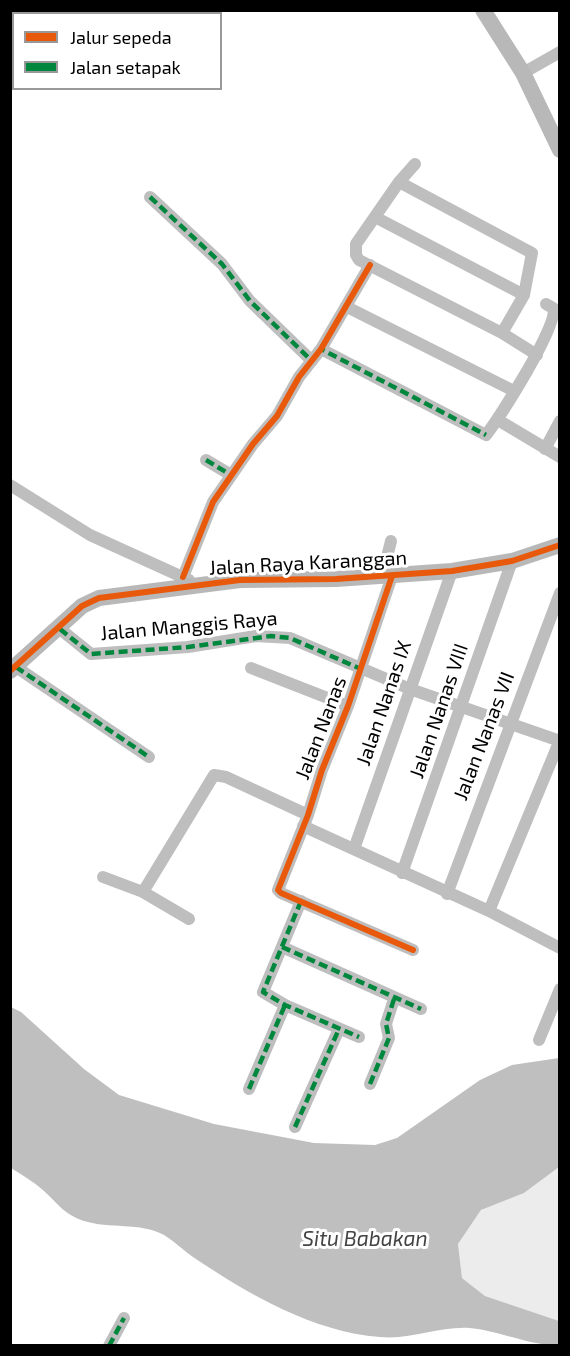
<!DOCTYPE html>
<html>
<head>
<meta charset="utf-8">
<style>
	body { margin:0 }
	#map { position:relative; width:570px; height:1356px; overflow:hidden; background:#fff; font-family:"Exo 2",sans-serif }
	canvas { display:block }
	.frame { position:absolute; inset:0; border:12px solid #000; pointer-events:none }
	.legend { position:absolute; left:12px; top:12px; width:210px; height:78px; box-sizing:border-box; background:#fff; border:2px solid #999; margin:0; padding:8px 10px; list-style:none; font-size:18px; color:#000 }
	.legend li { display:flex; align-items:center; gap:12px; height:30px }
	.legend b { width:30px; border:2px solid #999 }
</style>
</head>
<body>
<div id="map">
<canvas width="570" height="1356"></canvas>
<div class="frame"></div>
<ul class="legend">
<li><b style="height:8px;background:#e8590c"></b>Jalur sepeda</li>
<li><b style="height:8px;background:#00873e"></b>Jalan setapak</li>
</ul>
</div>
<script>
const ctx = document.querySelector('canvas').getContext('2d');
ctx.lineJoin = 'round';
function fill(path, color) { ctx.fillStyle = color; ctx.fill(path, 'evenodd'); }
function stroke(path, color, width, dash) { ctx.strokeStyle = color; ctx.lineWidth = width; ctx.lineCap = dash ? 'butt' : 'round'; ctx.setLineDash(dash || []); ctx.stroke(path); }
function write(font, color, halo, rows, align = 'center') {
  ctx.font = font + ' "Exo 2",sans-serif'; ctx.lineWidth = 6; ctx.setLineDash([]); ctx.textBaseline = 'middle'; ctx.strokeStyle = halo; ctx.fillStyle = color; for (const [text, x, y, turn = 0] of rows) {
    ctx.save(); ctx.translate(x, y); ctx.rotate((+turn || 0) * Math.PI / 180); ctx.textAlign = isNaN(turn) ? turn : align; if (halo) ctx.strokeText(text, 0, 0); ctx.fillText(text, 0, 0); ctx.restore();
  }
}
const green = new Path2D(`
	M 559,1167 L 559,1321 L 485,1296 L 462,1278 L 458,1244 L 481,1210 L 524,1193 Z`);
const water = new Path2D(`
	M 11,1007 L 21,1012 L 84,1069 L 119,1095 L 214,1124 L 314,1143 L 375,1145 L 397,1138 L 480,1080 L 512,1065 L 559,1058 L 559,1167 L 524,1193 L 481,1210 L 458,1244 L 462,1278 L 485,1296 L 559,1321 L 559,1345 C 530,1346 501,1331 470,1328 C 439,1326 412,1340 380,1337 C 313,1332 248,1294 193,1257 C 183,1250 174,1241 164,1235 C 140,1222 109,1229 84,1221 C 65,1215 58,1204 44,1191 C 34,1182 22,1175 11,1168 Z`);
const street = new Path2D(`
	M 197,14 L 200,10
	M 523,73 L 560,52
	M 415,164 L 399,182 L 356,244 L 356,255 L 359,260 L 502,333 L 537,355
	M 399,182 L 532,253 L 524,295 L 502,333
	M 150,197 L 222,264 L 250,301 L 312,361
	M 375,217 L 524,295
	M 347,307 L 514,391
	M 321,349 L 486,435 C 499,418 560,324 553,308 L 546,304
	M 498,420 L 560,457
	M 545,449 L 560,421
	M 206,460 L 231,475
	M 10,485 L 90,535 L 189,580
	M 392,576 L 348,706 L 322,770 L 308,815 L 278,890 L 281,893 L 413,950
	M 183,577 L 213,502 L 253,444 L 277,416 L 299,377 L 321,349 L 370,265
	M 382,577 L 391,541
	M 60,629 L 91,654 L 188,647 L 256,636 L 290,638 L 410,689 L 560,741
	M 16,667 L 149,757
	M 251,668 L 348,706
	M 303,826 L 489,911 L 560,948
	M 354,849 L 452,571
	M 402,873 L 512,561
	M 103,877 L 143,892 L 189,919
	M 143,892 L 214,775 L 226,777 L 308,815
	M 447,894 L 560,593
	M 301,901 L 263,992 L 285,1005 L 359,1037
	M 489,911 L 560,740
	M 282,947 L 421,1009
	M 539,1040 L 560,989
	M 370,1084 L 389,1038 L 386,1024 L 394,999
	M 249,1089 L 285,1005
	M 295,1127 L 339,1029
	M 109,1346 L 124,1318`);
const secondary = new Path2D(`
	M 483,10 L 523,73 L 560,150
	M 10,671 L 82,606 L 99,598 L 240,580 L 336,579 L 452,571 L 512,561 L 560,545`);
const quiet = new Path2D(`
	M 150,197 L 222,264 L 250,301 L 312,361
	M 318,353 L 321,349 L 486,435
	M 206,460 L 231,475
	M 60,629 L 91,654 L 188,647 L 271,636 L 290,638 L 361,669
	M 16,667 L 149,757
	M 301,901 L 263,992 L 285,1005 L 359,1037
	M 282,947 L 421,1009
	M 370,1084 L 389,1038 L 386,1024 L 394,999
	M 249,1089 L 285,1005
	M 295,1127 L 339,1029
	M 109,1346 L 124,1318`);
const cycleway = new Path2D(`
	M 392,576 L 348,706 L 322,770 L 308,815 L 278,890 L 281,893 L 413,950
	M 183,577 L 213,502 L 253,444 L 277,416 L 299,377 L 321,349 L 370,265
	M 10,671 L 82,606 L 99,598 L 240,580 L 336,579 L 452,571 L 512,561 L 560,545`);
const streetNames = [
	["Jalan Raya Karanggan",308,563,-3],
	["Jalan Manggis Raya",189,626,-5],
	["Jalan Nanas IX",384,703,-71],
	["Jalan Nanas VIII",439,711,-71],
	["Jalan Nanas",321,728,-69],
	["Jalan Nanas VII",484,736,-69]
];
const waterNames = [
	["Situ Babakan",365,1239]
];
fill(green, '#ececec');
fill(water, '#bfbfbf');
stroke(street, '#bebebe', 12);
stroke(secondary, '#b8b8b8', 16);
stroke(quiet, '#00873e', 4.5, [9, 4.5]);
stroke(cycleway, '#e8590c', 6);
write('20px', '#000', '#fff', streetNames);
write('italic 21px', '#444', '#fff', waterNames);
</script>
</body>
</html>
